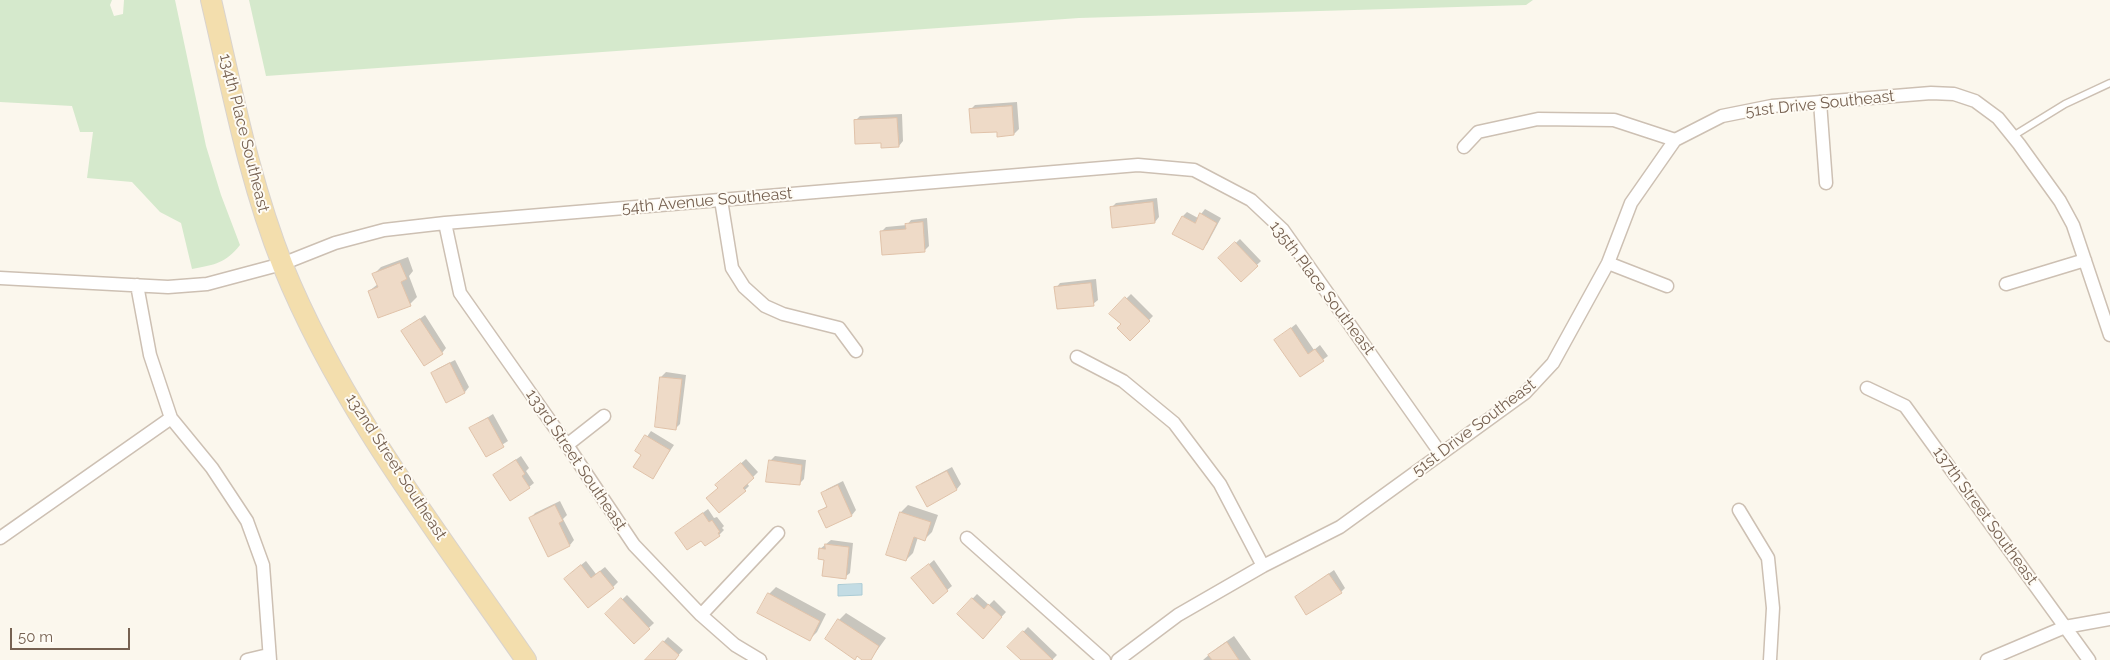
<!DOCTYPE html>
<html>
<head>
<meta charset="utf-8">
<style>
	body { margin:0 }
	#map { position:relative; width:2110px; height:660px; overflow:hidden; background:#fbf7ed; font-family:Raleway,sans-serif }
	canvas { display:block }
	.scale { position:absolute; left:10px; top:628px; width:120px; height:22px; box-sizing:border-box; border:2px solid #766151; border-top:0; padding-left:6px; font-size:15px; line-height:18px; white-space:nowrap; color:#766151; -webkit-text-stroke:4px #fefbf4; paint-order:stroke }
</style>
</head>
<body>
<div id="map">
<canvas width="2110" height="660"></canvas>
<div class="scale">50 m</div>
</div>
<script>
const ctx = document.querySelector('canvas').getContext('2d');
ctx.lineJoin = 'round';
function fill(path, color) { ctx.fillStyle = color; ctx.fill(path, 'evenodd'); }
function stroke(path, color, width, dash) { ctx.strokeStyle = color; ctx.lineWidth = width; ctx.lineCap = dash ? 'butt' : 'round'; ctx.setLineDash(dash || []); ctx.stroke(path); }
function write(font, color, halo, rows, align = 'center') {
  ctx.font = font + ' Raleway,sans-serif'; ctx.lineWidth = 4; ctx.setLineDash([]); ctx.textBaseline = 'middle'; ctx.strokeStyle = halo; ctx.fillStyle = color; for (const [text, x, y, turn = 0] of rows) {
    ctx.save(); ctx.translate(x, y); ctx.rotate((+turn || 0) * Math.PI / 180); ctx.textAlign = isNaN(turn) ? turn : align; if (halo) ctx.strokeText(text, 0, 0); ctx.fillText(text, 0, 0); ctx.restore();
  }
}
const green = new Path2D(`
	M 0,0 L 112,0 L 110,5 L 114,16 L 123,14 L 124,0 L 175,0 L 206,146 L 221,195 L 240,245 C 226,263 214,265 192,269 L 181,223 L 160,212 L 132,182 L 87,178 L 93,132 L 80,132 L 72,106 L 0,102 Z
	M 249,0 L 1533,0 L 1526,5 L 1079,18 L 266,76 Z`);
const water = new Path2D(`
	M 862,584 L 862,595 L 838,596 L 838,585 Z`);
const shadow = new Path2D(`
	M 1017,102 L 1019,129 L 1014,134 L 998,130 L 970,110 L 975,105 Z
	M 902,114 L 903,141 L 899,146 L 882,142 L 855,121 L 860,116 Z
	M 1157,198 L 1159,217 L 1155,222 L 1111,208 L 1116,203 Z
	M 1205,209 L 1221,218 L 1207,244 L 1202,249 L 1183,216 L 1187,212 L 1198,218 Z
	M 927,218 L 929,246 L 925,250 L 881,232 L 886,227 L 907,225 L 911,220 Z
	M 1240,239 L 1261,261 L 1241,280 L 1220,258 Z
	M 408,257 L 413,271 L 409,276 L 417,297 L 410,304 L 369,291 L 378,284 L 374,274 L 381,267 Z
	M 1096,279 L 1098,300 L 1093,304 L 1056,288 L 1060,283 Z
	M 1131,294 L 1153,316 L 1130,340 L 1122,324 L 1111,314 Z
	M 425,315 L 446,348 L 442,353 L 403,331 Z
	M 1296,324 L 1314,350 L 1320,345 L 1328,356 L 1300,376 L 1276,340 Z
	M 455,360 L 469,387 L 465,392 L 446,401 L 432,374 L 437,369 Z
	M 666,372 L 686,375 L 680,424 L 676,428 L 661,377 Z
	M 493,414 L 508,441 L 486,455 L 471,428 Z
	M 651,431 L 674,445 L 652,477 L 643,454 L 637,451 Z
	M 521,456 L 529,468 L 526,471 L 534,483 L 529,487 L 494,475 Z
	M 775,456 L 806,460 L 804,479 L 799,484 L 770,461 Z
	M 746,459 L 758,472 L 747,483 L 749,486 L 745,490 L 721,481 Z
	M 952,467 L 961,484 L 957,489 L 927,505 L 918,488 L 922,483 Z
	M 843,481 L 856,510 L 852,515 L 826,526 L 819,512 L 828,505 L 822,494 L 827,489 Z
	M 560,501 L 567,515 L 563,519 L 574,540 L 570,545 L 531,518 L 535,513 Z
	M 908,505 L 938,515 L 932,532 L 925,539 L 918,537 L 913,553 L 906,560 L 888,554 L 901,512 Z
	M 708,509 L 714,518 L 717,517 L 724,526 L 722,528 L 724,530 L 719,535 L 701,539 L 676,533 Z
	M 831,540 L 853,543 L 850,573 L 845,577 L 820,549 Z
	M 934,560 L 952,586 L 933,602 L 918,574 Z
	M 586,561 L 596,574 L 605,567 L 618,582 L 613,587 L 570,574 Z
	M 1334,570 L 1345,588 L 1341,592 L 1296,597 Z
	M 776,587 L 826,614 L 817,632 L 810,639 L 769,594 Z
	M 977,594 L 989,605 L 994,600 L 1006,612 L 983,637 L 958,614 Z
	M 627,595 L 654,623 L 634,642 L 607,614 Z
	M 846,613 L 886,638 L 870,660 L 865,660 L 839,620 Z
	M 1028,627 L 1057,655 L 1052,660 L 1023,660 L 1009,647 Z
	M 1234,636 L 1251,660 L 1203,660 L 1217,648 Z
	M 668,637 L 683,650 L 675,659 L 676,660 L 647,660 Z`);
const building = new Path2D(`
	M 1012,106 L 1014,135 L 997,137 L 997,132 L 971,133 L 969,109 Z
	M 897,118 L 899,147 L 881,148 L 881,143 L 855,144 L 854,120 Z
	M 1153,202 L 1155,223 L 1112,228 L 1110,207 Z
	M 1200,213 L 1217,223 L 1203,250 L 1172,234 L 1182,216 L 1195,223 Z
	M 923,222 L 925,252 L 882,255 L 880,231 L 906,229 L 905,224 Z
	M 1235,242 L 1258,266 L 1241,282 L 1218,258 Z
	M 400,263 L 407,279 L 401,282 L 411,306 L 378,318 L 368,291 L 378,287 L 372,274 Z
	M 1091,283 L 1094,306 L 1057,309 L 1054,287 Z
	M 1125,297 L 1150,321 L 1130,341 L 1117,328 L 1121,324 L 1109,314 Z
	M 420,319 L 443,354 L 424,366 L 401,331 Z
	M 1291,328 L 1308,354 L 1315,349 L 1324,361 L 1300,377 L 1274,340 Z
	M 450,363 L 465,393 L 446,403 L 431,373 Z
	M 660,377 L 682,379 L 676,430 L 655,427 Z
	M 488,418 L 504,447 L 486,457 L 469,428 Z
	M 645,435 L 670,450 L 653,479 L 633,467 L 641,455 L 635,451 Z
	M 516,460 L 525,474 L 522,476 L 530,488 L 510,501 L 493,475 Z
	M 769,460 L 802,465 L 800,485 L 766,482 Z
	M 741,463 L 754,478 L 743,488 L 746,491 L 719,513 L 706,498 L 718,488 L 715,485 Z
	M 947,471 L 957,490 L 927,507 L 916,487 Z
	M 838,485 L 852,516 L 826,528 L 818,511 L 827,507 L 821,493 Z
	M 555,505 L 563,521 L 559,523 L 570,546 L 548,557 L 529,518 Z
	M 900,512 L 931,522 L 925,541 L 914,537 L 906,561 L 886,555 Z
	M 703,513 L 709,522 L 712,520 L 720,532 L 718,533 L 720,536 L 705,546 L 701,541 L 687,550 L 675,533 Z
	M 825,544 L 849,547 L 846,579 L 822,576 L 824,560 L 818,559 L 819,548 L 825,549 Z
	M 929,564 L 948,591 L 933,604 L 911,578 Z
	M 581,565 L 591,578 L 600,571 L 614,588 L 588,608 L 564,579 Z
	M 1329,574 L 1342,593 L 1306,615 L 1295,597 Z
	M 768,593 L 820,621 L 810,641 L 757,613 Z
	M 621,598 L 650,629 L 634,644 L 605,614 Z
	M 972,598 L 984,609 L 988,604 L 1002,617 L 983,639 L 957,614 Z
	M 838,619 L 879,646 L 871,660 L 862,660 L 857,656 L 855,660 L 825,639 Z
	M 1023,631 L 1053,660 L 1021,660 L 1007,647 Z
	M 663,641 L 679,655 L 675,660 L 645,660 Z
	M 1227,642 L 1239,660 L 1212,660 L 1208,655 Z`);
const lane = new Path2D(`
	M 2013,136 L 2065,104 L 2110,83`);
const street = new Path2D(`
	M 1820,102 L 1826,183
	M 1464,147 L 1478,132 L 1538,119 L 1614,120 L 1675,140
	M 721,200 L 732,268 L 744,287 L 765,306 L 783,314 L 839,328 L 856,351
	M 445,223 L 460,293 L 567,445 L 634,545 L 701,615 L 735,645 L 760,660
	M 1608,263 L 1667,286
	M 0,278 L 168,287 L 207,284 L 282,264 L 335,243 L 384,230 L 445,223 L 1138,165 L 1194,170 L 1251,200 L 1283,230 L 1441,454
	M 2006,284 L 2085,260
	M 137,285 L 150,355 L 171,418 L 212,468 L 247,521 L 263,565 L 270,660
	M 1077,357 L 1123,381 L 1174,423 L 1220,484 L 1263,566
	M 1867,388 L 1905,406 L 2089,660
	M 567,445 L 604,416
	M 1739,510 L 1768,558 L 1773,608 L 1770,660
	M 0,538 L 171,418
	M 967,538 L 1104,660
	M 701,615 L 778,533
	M 247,660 L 268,655
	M 1118,660 L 1178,615 L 1263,566 L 1340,527 L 1525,393 L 1553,363 L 1608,263 L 1631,203 L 1675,140 L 1722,116 L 1772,106 L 1931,93 L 1954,94 L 1975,101 L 1998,118 L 2019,144 L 2060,201 L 2073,225 L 2110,335
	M 1987,660 L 2065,627 L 2110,619`);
const primary = new Path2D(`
	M 211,0 C 232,89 249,181 283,266 C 341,409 439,534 526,660`);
const streetNames = [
	["51st Drive Southeast",1820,104,-6],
	["134th Place Southeast",244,133,76],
	["54th Avenue Southeast",707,201,-5],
	["135th Place Southeast",1322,288,53],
	["51st Drive Southeast",1474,428,-37],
	["133rd Street Southeast",576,460,56],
	["132nd Street Southeast",396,467,57],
	["137th Street Southeast",1985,516,54]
];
fill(green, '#d5e9cc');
fill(water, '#c3dce4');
stroke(water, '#aacbd5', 1);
fill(shadow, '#0003');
fill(building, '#eedac7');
stroke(building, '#e0c2a9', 1);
stroke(lane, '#cdc0b3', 9);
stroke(street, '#cdc0b3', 15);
stroke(primary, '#d9d3ce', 22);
stroke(lane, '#fff', 6);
stroke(street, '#fff', 12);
stroke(primary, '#f3dead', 20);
write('16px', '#766151', '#fefbf4', streetNames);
</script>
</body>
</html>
